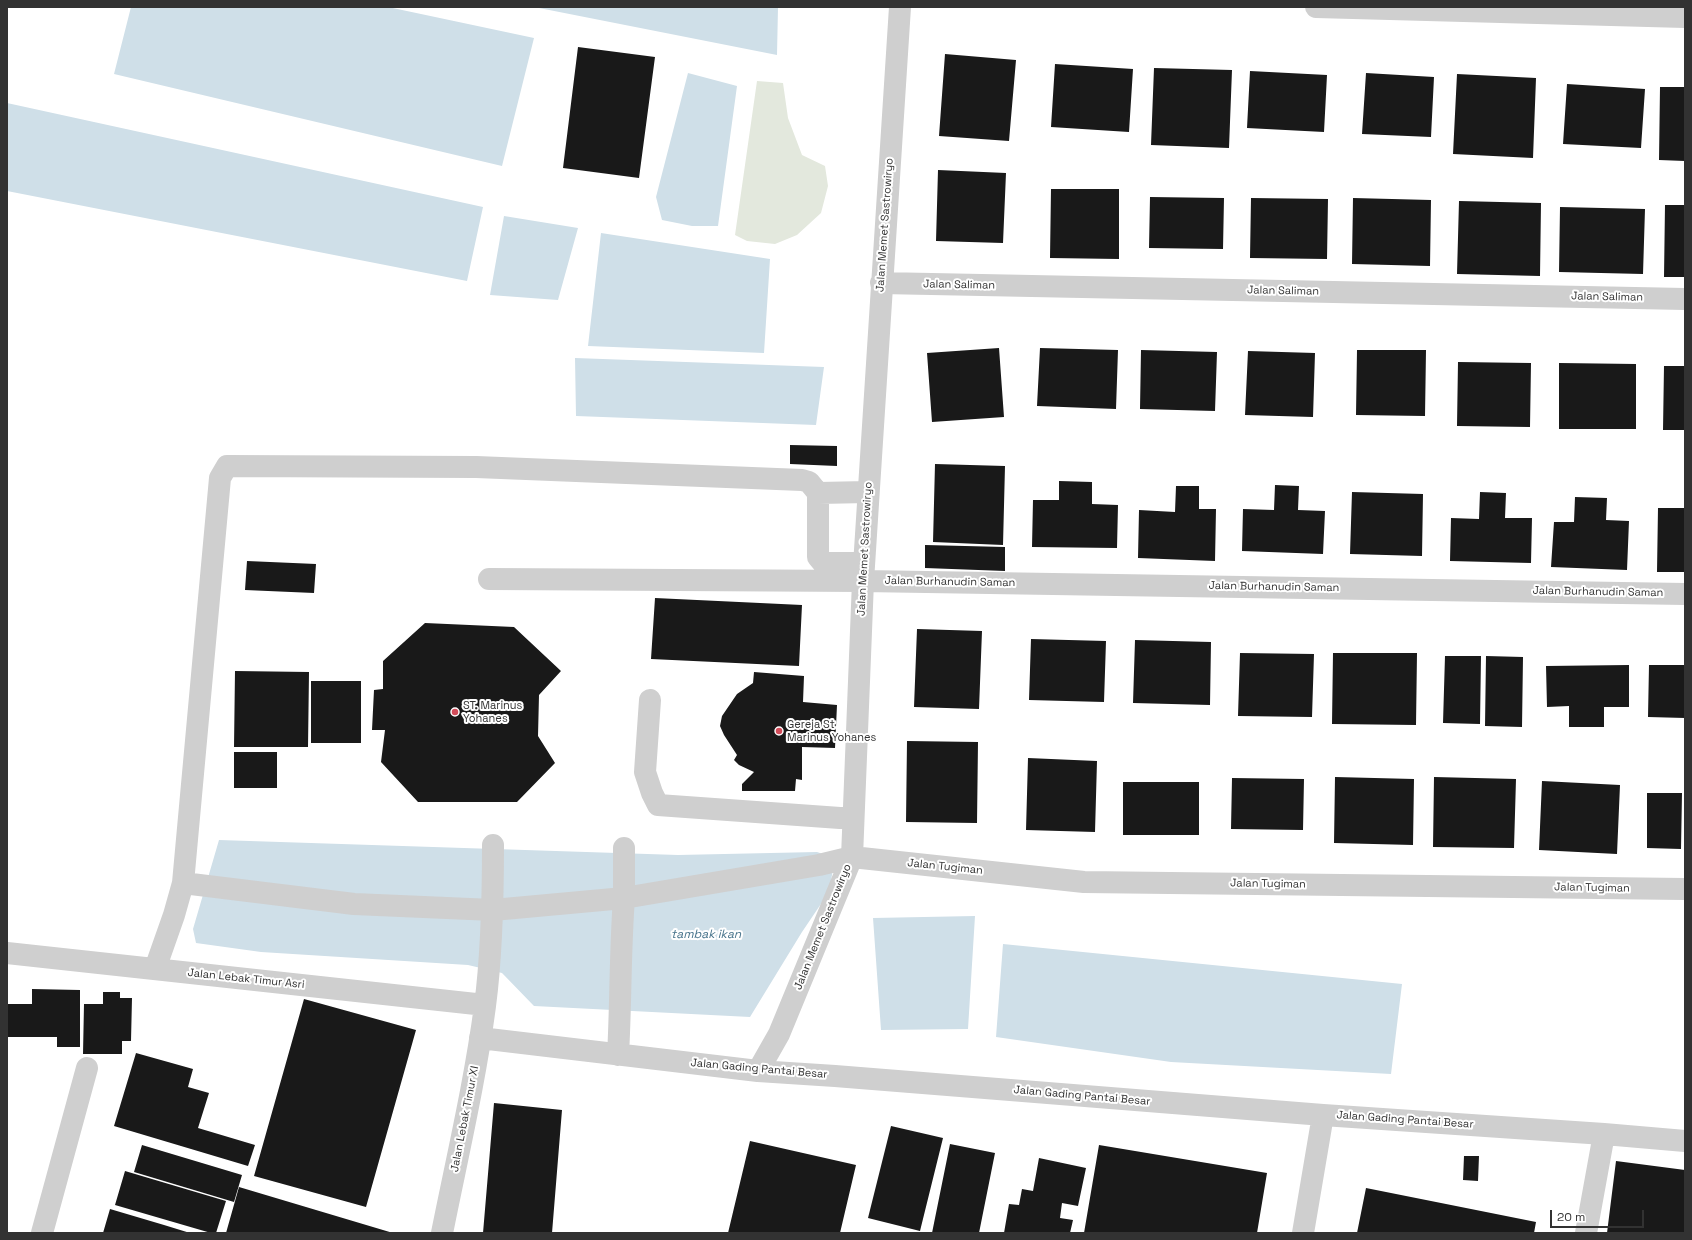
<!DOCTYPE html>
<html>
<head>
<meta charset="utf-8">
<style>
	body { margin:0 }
	#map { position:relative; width:1692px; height:1240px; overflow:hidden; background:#fff; font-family:"Space Grotesk",sans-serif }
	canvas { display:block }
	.frame { position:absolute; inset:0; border:8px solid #323232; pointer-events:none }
	.scale { position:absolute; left:1550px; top:1210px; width:94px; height:18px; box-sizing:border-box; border:2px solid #323232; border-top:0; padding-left:5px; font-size:12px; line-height:14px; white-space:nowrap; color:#323232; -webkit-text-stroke:3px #fff; paint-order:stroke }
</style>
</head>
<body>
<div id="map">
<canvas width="1692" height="1240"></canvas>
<div class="frame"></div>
<div class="scale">20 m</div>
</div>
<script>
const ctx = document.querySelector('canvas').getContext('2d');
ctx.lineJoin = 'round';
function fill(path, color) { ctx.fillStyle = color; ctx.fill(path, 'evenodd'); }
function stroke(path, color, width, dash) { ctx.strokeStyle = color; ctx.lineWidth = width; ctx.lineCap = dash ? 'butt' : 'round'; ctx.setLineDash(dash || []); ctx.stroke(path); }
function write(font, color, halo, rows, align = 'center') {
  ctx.font = font + ' "Space Grotesk",sans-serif'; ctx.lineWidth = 4; ctx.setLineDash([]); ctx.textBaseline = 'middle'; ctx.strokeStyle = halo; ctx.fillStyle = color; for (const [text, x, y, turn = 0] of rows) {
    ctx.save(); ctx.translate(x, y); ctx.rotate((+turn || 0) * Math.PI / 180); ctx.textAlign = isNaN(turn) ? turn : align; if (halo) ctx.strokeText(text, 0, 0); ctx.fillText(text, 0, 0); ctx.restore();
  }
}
const green = new Path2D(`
	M 757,81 L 783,83 L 788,118 L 802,155 L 825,166 L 828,186 L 821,213 L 797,235 L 775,244 L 747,241 L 735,235 Z`);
const water = new Path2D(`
	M 131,7 L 388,7 L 534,38 L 502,166 L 114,74 Z
	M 534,7 L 778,7 L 777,55 Z
	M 688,73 L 737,86 L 718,226 L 692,226 L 662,220 L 656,197 Z
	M 7,103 L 483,207 L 467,281 L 7,191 Z
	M 504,216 L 578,228 L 558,300 L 490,295 Z
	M 601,233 L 770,259 L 764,353 L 588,346 Z
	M 575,358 L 824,367 L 816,425 L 576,416 Z
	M 219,840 L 678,855 L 817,852 L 835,858 L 829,892 L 802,932 L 750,1017 L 534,1006 L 502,973 L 468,965 L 261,952 L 196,943 L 193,929 Z
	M 975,916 L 968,1029 L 881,1030 L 873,918 Z
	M 1003,944 L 1402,984 L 1391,1074 L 1171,1062 L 996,1037 Z`);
const building = new Path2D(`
	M 578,47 L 655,57 L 639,178 L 563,168 Z
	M 945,54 L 1016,60 L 1009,141 L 939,136 Z
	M 1055,64 L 1133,69 L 1129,132 L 1051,127 Z
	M 1154,68 L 1232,70 L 1229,148 L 1151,145 Z
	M 1250,71 L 1327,75 L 1324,132 L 1247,128 Z
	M 1366,73 L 1434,77 L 1431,137 L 1362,134 Z
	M 1457,74 L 1536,78 L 1533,158 L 1453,154 Z
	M 1567,84 L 1645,89 L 1641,148 L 1563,144 Z
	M 1660,87 L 1685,87 L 1685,161 L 1659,160 Z
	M 938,170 L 1006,173 L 1003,243 L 936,241 Z
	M 1051,189 L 1119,189 L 1119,259 L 1050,258 Z
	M 1150,197 L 1224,198 L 1223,249 L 1149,248 Z
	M 1251,198 L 1328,199 L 1327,259 L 1250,258 Z
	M 1353,198 L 1431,200 L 1430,266 L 1352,264 Z
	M 1459,201 L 1541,203 L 1540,276 L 1457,274 Z
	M 1665,205 L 1685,205 L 1685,277 L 1664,277 Z
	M 1560,207 L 1645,209 L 1643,274 L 1559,272 Z
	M 999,348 L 1004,417 L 932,422 L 927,353 Z
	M 1040,348 L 1118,350 L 1116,409 L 1037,406 Z
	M 1141,350 L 1217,352 L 1215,411 L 1140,409 Z
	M 1357,350 L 1426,350 L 1425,416 L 1356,415 Z
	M 1248,351 L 1315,353 L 1313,417 L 1245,415 Z
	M 1458,362 L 1531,363 L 1530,427 L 1457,426 Z
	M 1559,363 L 1636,364 L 1636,429 L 1559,429 Z
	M 1664,366 L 1685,366 L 1685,430 L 1663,430 Z
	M 790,445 L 837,446 L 837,466 L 790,464 Z
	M 935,464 L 1005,466 L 1003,545 L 933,542 Z
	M 1059,481 L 1092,482 L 1092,504 L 1118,505 L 1117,548 L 1032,547 L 1033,500 L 1059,500 Z
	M 1275,485 L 1299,486 L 1298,510 L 1325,511 L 1323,554 L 1242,551 L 1243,509 L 1274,510 Z
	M 1176,486 L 1199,486 L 1199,509 L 1216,509 L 1215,561 L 1138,558 L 1139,510 L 1175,512 Z
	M 1352,492 L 1423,494 L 1422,556 L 1350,554 Z
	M 1480,492 L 1506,493 L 1505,518 L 1532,518 L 1531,563 L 1450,561 L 1451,518 L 1479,519 Z
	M 1575,497 L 1607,498 L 1606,520 L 1629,521 L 1627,570 L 1551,567 L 1554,522 L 1574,522 Z
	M 1658,508 L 1685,508 L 1685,572 L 1657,572 Z
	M 925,545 L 1005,547 L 1005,571 L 925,568 Z
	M 247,561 L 316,564 L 314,593 L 245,590 Z
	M 655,598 L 802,605 L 799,666 L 651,659 Z
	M 425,623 L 514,627 L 561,671 L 539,695 L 538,736 L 555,763 L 517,802 L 418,802 L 381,762 L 385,730 L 372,730 L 374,690 L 383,689 L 383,661 Z
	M 917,629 L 982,631 L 979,709 L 914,707 Z
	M 1031,639 L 1106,641 L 1104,702 L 1029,700 Z
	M 1135,640 L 1211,642 L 1210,705 L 1133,703 Z
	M 1240,653 L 1314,654 L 1312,717 L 1238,716 Z
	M 1333,653 L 1417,653 L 1416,725 L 1332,724 Z
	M 1445,656 L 1481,656 L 1480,724 L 1443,723 Z
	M 1486,656 L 1523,657 L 1522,727 L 1485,726 Z
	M 1629,665 L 1629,707 L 1604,707 L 1604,727 L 1569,727 L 1569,706 L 1547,707 L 1546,666 Z
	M 1649,665 L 1685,665 L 1685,718 L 1648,717 Z
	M 235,671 L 309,672 L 308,747 L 234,747 Z
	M 754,672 L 804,676 L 803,702 L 837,705 L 835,748 L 802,747 L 802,780 L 796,779 L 795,791 L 742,791 L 742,784 L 754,772 L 739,765 L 734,760 L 737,755 L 724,735 L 720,726 L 722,716 L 737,694 L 753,683 Z
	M 311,681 L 361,681 L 361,743 L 311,743 Z
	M 907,741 L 978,742 L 977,823 L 906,822 Z
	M 234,752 L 277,752 L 277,788 L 234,788 Z
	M 1028,758 L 1097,761 L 1095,832 L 1026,830 Z
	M 1335,777 L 1414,779 L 1413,845 L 1334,843 Z
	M 1434,777 L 1516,779 L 1514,848 L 1433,847 Z
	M 1232,778 L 1304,779 L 1303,830 L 1231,829 Z
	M 1542,781 L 1620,785 L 1617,854 L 1539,850 Z
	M 1123,782 L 1199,782 L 1199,835 L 1123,835 Z
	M 1647,793 L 1682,793 L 1681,849 L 1647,848 Z
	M 32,989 L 80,990 L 80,1047 L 57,1047 L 57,1037 L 7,1037 L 7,1004 L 32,1004 Z
	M 103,992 L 120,992 L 120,998 L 132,998 L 131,1041 L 122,1041 L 122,1054 L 83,1054 L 84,1004 L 103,1004 Z
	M 304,999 L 416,1030 L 366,1207 L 254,1176 Z
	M 136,1053 L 193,1069 L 188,1087 L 209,1093 L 198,1128 L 255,1145 L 248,1166 L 114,1126 Z
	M 494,1103 L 562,1110 L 552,1233 L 483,1233 Z
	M 891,1126 L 943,1138 L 920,1231 L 868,1218 Z
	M 750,1141 L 856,1165 L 840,1233 L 728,1233 Z
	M 950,1144 L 995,1153 L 979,1233 L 932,1233 Z
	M 142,1145 L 242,1175 L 234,1202 L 134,1172 Z
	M 1099,1145 L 1267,1173 L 1257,1233 L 1084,1233 Z
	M 1464,1156 L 1479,1156 L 1478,1181 L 1463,1180 Z
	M 1039,1158 L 1086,1168 L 1078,1206 L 1062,1203 L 1060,1218 L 1073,1220 L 1070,1233 L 1004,1233 L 1009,1204 L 1019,1205 L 1022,1189 L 1033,1191 Z
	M 1616,1161 L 1685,1170 L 1685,1233 L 1607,1233 Z
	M 125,1171 L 226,1201 L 216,1233 L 211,1233 L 115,1205 Z
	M 239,1187 L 393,1233 L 226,1233 Z
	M 1366,1188 L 1536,1222 L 1534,1233 L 1357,1233 Z
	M 110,1209 L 164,1225 L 190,1233 L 103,1233 Z`);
const minor = new Path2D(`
	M 1316,7 L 1685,17
	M 881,283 L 1685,299
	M 818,493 L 868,492
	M 489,579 L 863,581 L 1685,594
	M 650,700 L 645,772 L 652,793 L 658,805 L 840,818 L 853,818
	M 624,848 L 624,898 L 819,865 L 852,857 L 1084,882 L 1685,889
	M 7,953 L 485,1005
	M 155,969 L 174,915 L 183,883
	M 480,1038 L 758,1071 L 835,1076 L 1323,1115 L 1604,1134 L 1685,1141
	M 618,1055 C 621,1002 620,950 624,898 L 493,910 L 354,904 L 183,883 L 220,478 L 227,466 L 476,467 L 802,480 L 809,482 L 818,493 L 818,557 L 823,563 L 864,563
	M 758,1071 L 779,1034 L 852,857 L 863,581 L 900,7
	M 42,1233 L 87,1068
	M 442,1233 C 457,1158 475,1082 485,1006 C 492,953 493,899 493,845
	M 1303,1233 L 1323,1115
	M 1586,1233 L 1604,1134`);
const markers = [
	[455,712,4,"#d24c5a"],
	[779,731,4,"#d24c5a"]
];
const streetNames = [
	["Jalan Memet Sastrowiryo",885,225,-86],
	["Jalan Saliman",959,285,1],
	["Jalan Saliman",1283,291,1],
	["Jalan Saliman",1607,297,1],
	["Jalan Memet Sastrowiryo",865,549,-87],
	["Jalan Burhanudin Saman",950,582,1],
	["Jalan Burhanudin Saman",1274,587,1],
	["Jalan Burhanudin Saman",1598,592,1],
	["Jalan Tugiman",945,867,6],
	["Jalan Tugiman",1268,884,1],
	["Jalan Tugiman",1592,888,1],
	["Jalan Memet Sastrowiryo",823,927,-68],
	["Jalan Lebak Timur Asri",246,979,6],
	["Jalan Gading Pantai Besar",759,1069,5],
	["Jalan Gading Pantai Besar",1082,1096,5],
	["Jalan Lebak Timur XI",465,1119,-79],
	["Jalan Gading Pantai Besar",1405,1120,4]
];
const poiNames = [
	["ST. Marinus",463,706],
	["Yohanes",463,719],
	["Gereja St",787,725],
	["Marinus Yohanes",787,738]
];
const waterNames = [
	["tambak ikan",706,935]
];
fill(green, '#e3e8dd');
fill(water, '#cfdfe8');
fill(building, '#191919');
stroke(minor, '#cfcfcf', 22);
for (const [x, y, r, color] of markers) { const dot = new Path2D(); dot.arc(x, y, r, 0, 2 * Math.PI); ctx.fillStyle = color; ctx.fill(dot); stroke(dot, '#fff', 1.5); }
write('11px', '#323232', '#fff', streetNames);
write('11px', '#323232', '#fff', poiNames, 'left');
write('italic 12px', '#48748c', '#fff', waterNames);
</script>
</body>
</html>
